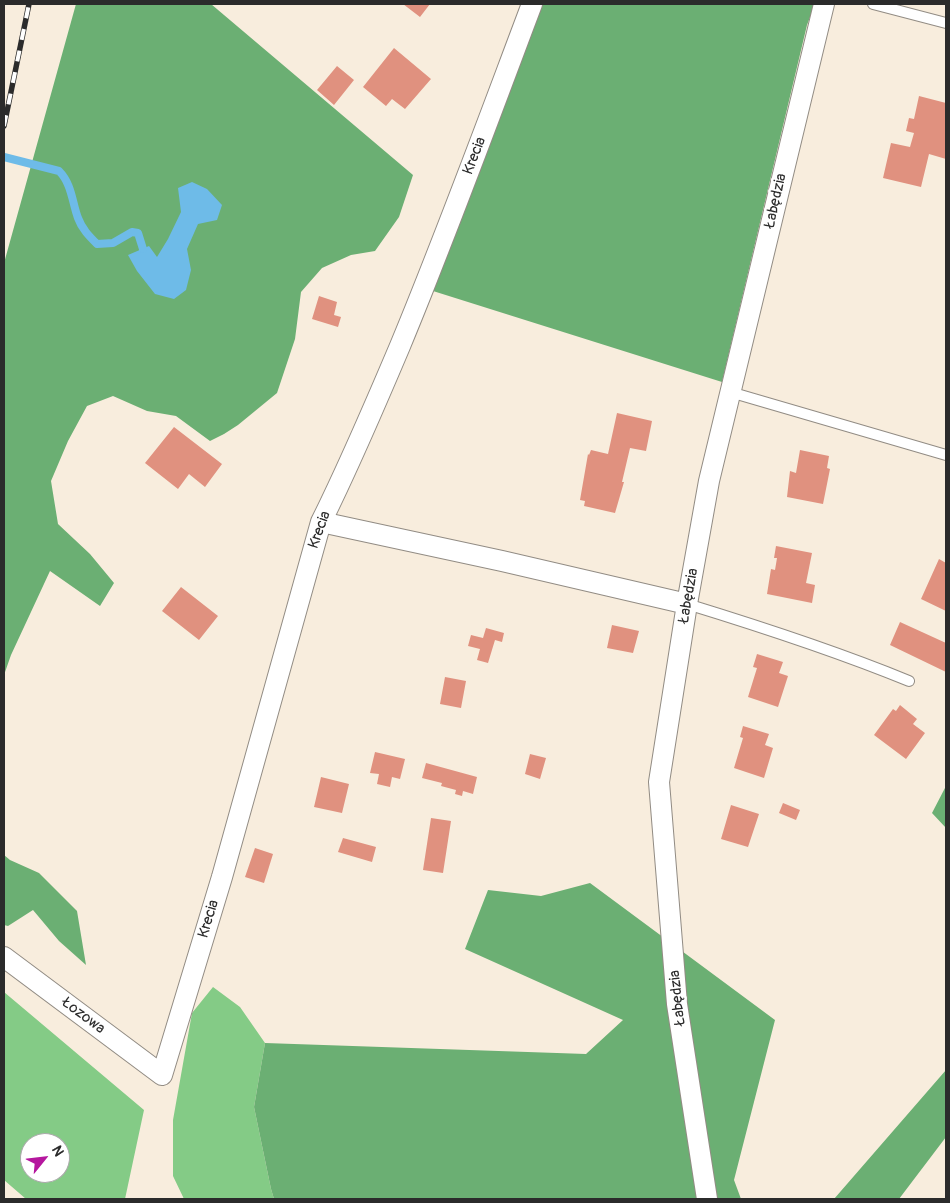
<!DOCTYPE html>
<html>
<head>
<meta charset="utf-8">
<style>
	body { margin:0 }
	#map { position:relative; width:950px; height:1203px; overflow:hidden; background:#f8eddd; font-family:Pangolin,sans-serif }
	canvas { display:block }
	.frame { position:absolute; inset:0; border:5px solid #2b2b2b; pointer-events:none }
	.north { position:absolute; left:20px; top:1133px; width:50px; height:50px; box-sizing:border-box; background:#fff; border:1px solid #aaa; border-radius:50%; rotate:61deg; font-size:14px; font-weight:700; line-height:20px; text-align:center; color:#2b2b2b }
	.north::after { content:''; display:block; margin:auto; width:18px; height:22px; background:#b5179e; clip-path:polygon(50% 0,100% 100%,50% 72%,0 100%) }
</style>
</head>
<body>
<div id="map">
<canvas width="950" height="1203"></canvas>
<div class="frame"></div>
<div class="north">N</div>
</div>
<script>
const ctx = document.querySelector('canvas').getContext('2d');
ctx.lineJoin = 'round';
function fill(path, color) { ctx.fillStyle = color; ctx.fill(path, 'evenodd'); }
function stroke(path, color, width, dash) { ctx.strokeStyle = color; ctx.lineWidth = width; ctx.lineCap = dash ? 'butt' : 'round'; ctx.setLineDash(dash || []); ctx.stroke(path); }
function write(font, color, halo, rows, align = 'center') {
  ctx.font = font + ' Pangolin,sans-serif'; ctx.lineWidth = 5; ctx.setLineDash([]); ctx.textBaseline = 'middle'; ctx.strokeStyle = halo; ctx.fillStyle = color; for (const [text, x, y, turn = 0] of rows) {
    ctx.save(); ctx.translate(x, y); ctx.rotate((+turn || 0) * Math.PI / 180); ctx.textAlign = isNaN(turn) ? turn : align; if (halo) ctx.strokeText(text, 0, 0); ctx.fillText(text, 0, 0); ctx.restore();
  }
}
const green = new Path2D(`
	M 213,987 L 240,1007 L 265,1043 L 254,1107 L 271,1189 L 274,1199 L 184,1199 L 173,1176 L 173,1120 L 192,1013 Z
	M 4,992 L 144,1110 L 125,1199 L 26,1199 L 4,1180 ZM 30,1143 L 60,1143 L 60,1173 L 30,1173 Z`);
const forest = new Path2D(`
	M 76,4 L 211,4 L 413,175 L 399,217 L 375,251 L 351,255 L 322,268 L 301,292 L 295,339 L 277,393 L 238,425 L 224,434 L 210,441 L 176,416 L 147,411 L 113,396 L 87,406 L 68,441 L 51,481 L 58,524 L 90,554 L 114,583 L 100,606 L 50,571 L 11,655 L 4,675 L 4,263 Z
	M 543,4 L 815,4 L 807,25 L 722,382 L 433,291 Z
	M 946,786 L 946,828 L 932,813 Z
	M 4,855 L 10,860 L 39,873 L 77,911 L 86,965 L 59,941 L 33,910 L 8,926 L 4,925 Z
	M 590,883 L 775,1020 L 734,1180 L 741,1199 L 274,1199 L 271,1189 L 254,1107 L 265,1043 L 586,1054 L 623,1020 L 465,949 L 488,890 L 541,896 Z
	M 946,1070 L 946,1137 L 899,1199 L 834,1199 Z`);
const water = new Path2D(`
	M 192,182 L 207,189 L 222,205 L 217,220 L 198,224 L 187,249 L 191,270 L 186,290 L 174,299 L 155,294 L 137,271 L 128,255 L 149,246 L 157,257 L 168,239 L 181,212 L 178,188 Z`);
const stream = new Path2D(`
	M 4,157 L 59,171 C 72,184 72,202 78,218 C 82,229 89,236 97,244 L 113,243 L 132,232 L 138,233 L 143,249`);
const building = new Path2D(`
	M 403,4 L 430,4 L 420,17 Z
	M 394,48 L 431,79 L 405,109 L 392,99 L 386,106 L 363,87 Z
	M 337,66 L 354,80 L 334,105 L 317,90 Z
	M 919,96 L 946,103 L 946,159 L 929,154 L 921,187 L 883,178 L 891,143 L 910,147 L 914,133 L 906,131 L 909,118 L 914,119 Z
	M 319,296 L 337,302 L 334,315 L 341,317 L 338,327 L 312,319 Z
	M 617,413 L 652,421 L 646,451 L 630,448 L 622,482 L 624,482 L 615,513 L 584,506 L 585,501 L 580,500 L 588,454 L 589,455 L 591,450 L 608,454 Z
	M 174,427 L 222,464 L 205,487 L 189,474 L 178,489 L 145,463 Z
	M 800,450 L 829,456 L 827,468 L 830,469 L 823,504 L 787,497 L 790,471 L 796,473 Z
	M 776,546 L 812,553 L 806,583 L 815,585 L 812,603 L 767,594 L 771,569 L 775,570 L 777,558 L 774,558 Z
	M 939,559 L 946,563 L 946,611 L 921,599 Z
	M 181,587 L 218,616 L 199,640 L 162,611 Z
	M 900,622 L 946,643 L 946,672 L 890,645 Z
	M 612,625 L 639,631 L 633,653 L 607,648 Z
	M 486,628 L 504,633 L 502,642 L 495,640 L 488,663 L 477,660 L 480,649 L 468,646 L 471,635 L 483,638 Z
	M 757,654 L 783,662 L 779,673 L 788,676 L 778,707 L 748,697 L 757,668 L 753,667 Z
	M 445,677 L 466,681 L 461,708 L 440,704 Z
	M 900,705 L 917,719 L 913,724 L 925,733 L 906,759 L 874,735 L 893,709 L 896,711 Z
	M 743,726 L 769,734 L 765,745 L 773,748 L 764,778 L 734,768 L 743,738 L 740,737 Z
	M 375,752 L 405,759 L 400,779 L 392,777 L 390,787 L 377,784 L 379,774 L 370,773 Z
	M 530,754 L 546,758 L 540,779 L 525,774 Z
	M 426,763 L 477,777 L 473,794 L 463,791 L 462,796 L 455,794 L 456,790 L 441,786 L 442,783 L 422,778 Z
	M 321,777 L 349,784 L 342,813 L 314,807 Z
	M 783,803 L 800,810 L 796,820 L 779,813 Z
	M 731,805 L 759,814 L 748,847 L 721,839 Z
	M 431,818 L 451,821 L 443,873 L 423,870 Z
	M 343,838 L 376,847 L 372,862 L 338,852 Z
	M 255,848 L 273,854 L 264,883 L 245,877 Z`);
const lane = new Path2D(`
	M 873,4 L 946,23
	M 730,392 L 946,455
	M 687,604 C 762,627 836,651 909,681`);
const street = new Path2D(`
	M 321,522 L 502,561 L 687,604
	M 4,957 L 162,1075 L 222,877 L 321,522 C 350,464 375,405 400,346 C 447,233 489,118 532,4
	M 707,1199 L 677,1004 L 659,782 L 687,604 L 709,481 L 824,4`);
const rail = new Path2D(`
	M 4,126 L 29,4`);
const streetNames = [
	["Krecia",475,156,-69],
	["Łabędzia",776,201,-77],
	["Krecia",320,530,-70],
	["Łabędzia",689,596,-80],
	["Krecia",209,919,-73],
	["Łabędzia",678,998,-96],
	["Łozowa",83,1016,37]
];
fill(green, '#84cb86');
fill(forest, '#6baf73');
fill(water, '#6ebbe8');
stroke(stream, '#6ebbe8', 8);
fill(building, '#e0917f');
stroke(lane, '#928c84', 12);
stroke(street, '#928c84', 22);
stroke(lane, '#fff', 10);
stroke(street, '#fff', 20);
stroke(rail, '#2b2b2b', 5.5);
stroke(rail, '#fff', 4, [11]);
write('15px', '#2b2b2b', '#fff', streetNames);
</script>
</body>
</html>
